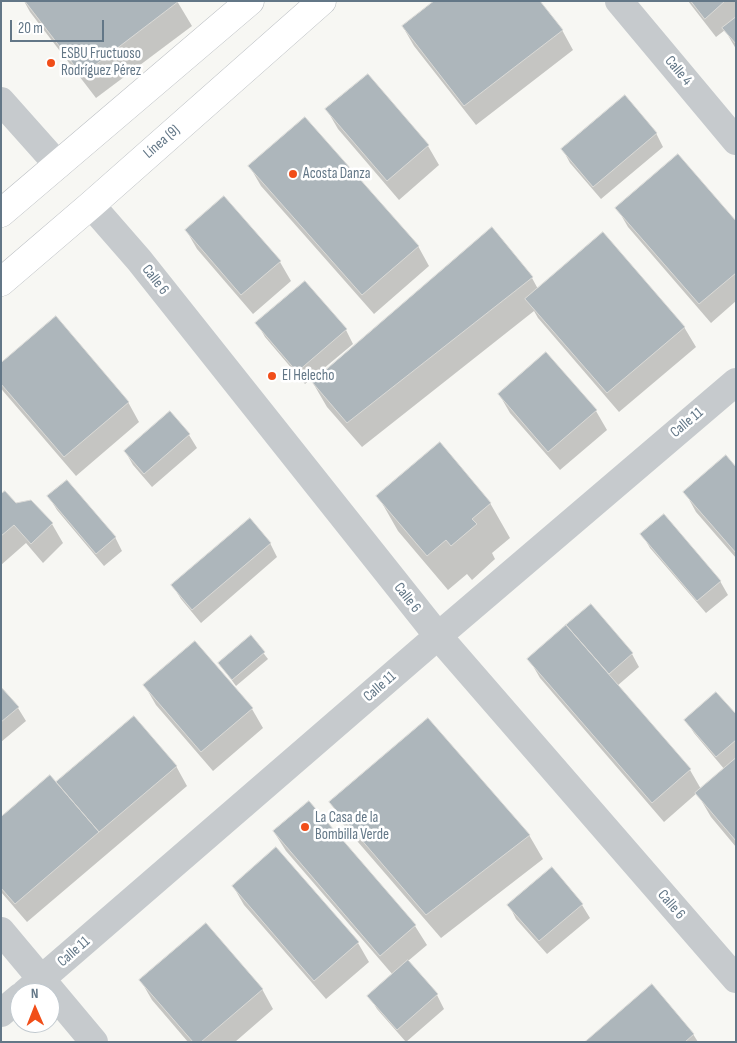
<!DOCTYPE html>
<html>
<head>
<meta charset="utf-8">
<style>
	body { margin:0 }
	#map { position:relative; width:737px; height:1043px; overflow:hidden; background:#f7f7f3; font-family:"Sofia Sans Condensed",sans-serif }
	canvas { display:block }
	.frame { position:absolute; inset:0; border:2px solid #637787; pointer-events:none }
	.north { position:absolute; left:10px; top:983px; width:50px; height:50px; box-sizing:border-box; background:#fff; border:1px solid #c1c9cf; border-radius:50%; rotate:359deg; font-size:14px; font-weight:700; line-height:20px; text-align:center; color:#637787 }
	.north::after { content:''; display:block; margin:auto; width:18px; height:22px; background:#f14e19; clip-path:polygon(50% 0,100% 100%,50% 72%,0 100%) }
	.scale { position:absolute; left:10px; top:20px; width:94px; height:22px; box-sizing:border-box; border:2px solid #637787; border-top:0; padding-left:6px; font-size:15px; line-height:18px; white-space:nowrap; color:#637787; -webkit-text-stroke:4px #fff; paint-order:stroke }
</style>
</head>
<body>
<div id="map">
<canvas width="737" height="1043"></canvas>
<div class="frame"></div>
<div class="north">N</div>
<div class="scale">20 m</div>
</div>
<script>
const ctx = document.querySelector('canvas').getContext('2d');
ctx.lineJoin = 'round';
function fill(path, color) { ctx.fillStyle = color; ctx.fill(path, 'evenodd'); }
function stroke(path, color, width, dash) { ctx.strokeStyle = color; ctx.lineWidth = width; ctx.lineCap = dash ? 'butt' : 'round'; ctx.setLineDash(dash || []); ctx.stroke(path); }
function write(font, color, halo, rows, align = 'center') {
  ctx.font = font + ' "Sofia Sans Condensed",sans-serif'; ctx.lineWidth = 5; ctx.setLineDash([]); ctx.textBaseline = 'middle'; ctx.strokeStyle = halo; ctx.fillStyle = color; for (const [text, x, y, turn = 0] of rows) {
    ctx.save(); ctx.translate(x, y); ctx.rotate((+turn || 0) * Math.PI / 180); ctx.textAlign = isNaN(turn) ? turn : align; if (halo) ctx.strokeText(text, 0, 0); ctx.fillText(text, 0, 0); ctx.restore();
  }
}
const shadow = new Path2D(`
	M 24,1 L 177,1 L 192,26 L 96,98 L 30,12 Z
	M 688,1 L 736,1 L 736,49 L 725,30 L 716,37 Z
	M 403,27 L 562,30 L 573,50 L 476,125 L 414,46 Z
	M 327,110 L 428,146 L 439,165 L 399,200 L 338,129 Z
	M 656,133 L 663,147 L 601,199 L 570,163 L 563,150 Z
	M 250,167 L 418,246 L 429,266 L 374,314 L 261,186 Z
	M 617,208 L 736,223 L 736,301 L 711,323 L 628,227 Z
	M 186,230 L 280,262 L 291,281 L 253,314 L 197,249 Z
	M 532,278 L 538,289 L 684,327 L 696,347 L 619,412 L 538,318 L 534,311 L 362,447 L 327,407 L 313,383 Z
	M 257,323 L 346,330 L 353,344 L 305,384 L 265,337 Z
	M 1,364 L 128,402 L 139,422 L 76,476 L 3,391 L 1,388 Z
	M 499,394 L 596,411 L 607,430 L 560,470 L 510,413 Z
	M 170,413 L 189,435 L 197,448 L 152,487 L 133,465 L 125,451 Z
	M 736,469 L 736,558 L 696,512 L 685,492 Z
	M 1,495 L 15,504 L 30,502 L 52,524 L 63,543 L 43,563 L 26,543 L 1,565 Z
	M 378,496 L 490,503 L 510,538 L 492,553 L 495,559 L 472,580 L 467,574 L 448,590 L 398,531 Z
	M 49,497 L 115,537 L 122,551 L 104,566 L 57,510 Z
	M 642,534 L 720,581 L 728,595 L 706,613 L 650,548 Z
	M 270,543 L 277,557 L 201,623 L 181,599 L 173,586 Z
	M 567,626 L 632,654 L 639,667 L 617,686 L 690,770 L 701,789 L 725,770 L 694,733 L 686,720 L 736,716 L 736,847 L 711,817 L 697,793 L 664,822 L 540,678 L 529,659 Z
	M 251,637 L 268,659 L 236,686 L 219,663 Z
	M 145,686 L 252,709 L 263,728 L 213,771 L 156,705 Z
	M 1,689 L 18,708 L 26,721 L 1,742 Z
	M 176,766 L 187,786 L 27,922 L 1,892 L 1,819 L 56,784 Z
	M 309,803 L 415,926 L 427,945 L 408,961 L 437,995 L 444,1009 L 406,1042 L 377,1009 L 369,996 L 393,975 L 286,851 L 274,832 Z
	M 331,803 L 529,835 L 543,859 L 441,938 L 345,827 Z
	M 233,886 L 358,943 L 369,962 L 326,999 L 244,905 Z
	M 509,905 L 582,905 L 590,918 L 547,954 L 516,919 Z
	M 141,981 L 262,989 L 273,1009 L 235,1042 L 188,1042 L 152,1000 Z
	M 693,1034 L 698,1042 L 587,1042 Z`);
const building = new Path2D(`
	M 25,1 L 179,1 L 82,75 Z
	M 434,1 L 540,1 L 563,30 L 464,106 L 402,26 Z
	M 691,1 L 725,1 L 705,19 Z
	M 736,17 L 736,44 L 722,28 Z
	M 368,74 L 429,145 L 387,181 L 325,109 Z
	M 625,95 L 657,133 L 593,187 L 561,149 Z
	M 305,117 L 419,246 L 362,295 L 248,166 Z
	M 678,154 L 736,221 L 736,273 L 699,304 L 615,208 Z
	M 224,196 L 281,261 L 241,295 L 185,230 Z
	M 492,227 L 533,277 L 347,423 L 312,382 Z
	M 603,232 L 685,327 L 607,393 L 525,299 Z
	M 305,281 L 347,329 L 297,372 L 255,323 Z
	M 56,316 L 129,402 L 64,457 L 1,384 L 1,363 Z
	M 546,352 L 597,410 L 548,452 L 498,394 Z
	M 170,411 L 190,434 L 144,474 L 124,451 Z
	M 440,442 L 491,503 L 472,519 L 477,524 L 451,546 L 446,540 L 427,556 L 376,496 Z
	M 726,455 L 736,467 L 736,553 L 683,492 Z
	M 67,480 L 116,537 L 96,554 L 47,496 Z
	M 5,491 L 16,503 L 31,500 L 53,523 L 31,544 L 14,525 L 1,536 L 1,494 Z
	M 664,514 L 721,581 L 697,601 L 640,534 Z
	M 250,518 L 271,543 L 192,610 L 171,585 Z
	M 591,604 L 633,653 L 609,674 L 566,625 Z
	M 566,625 L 691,769 L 652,803 L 527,659 Z
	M 251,635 L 265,652 L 232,680 L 218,663 Z
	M 195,641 L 253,708 L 201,752 L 143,685 Z
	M 1,687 L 19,707 L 1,722 Z
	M 716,692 L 736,714 L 736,740 L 716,757 L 684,720 Z
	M 134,716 L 177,766 L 99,832 L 56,782 Z
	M 428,718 L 530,835 L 426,915 L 329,802 Z
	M 736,758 L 736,841 L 695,793 Z
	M 50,775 L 99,832 L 15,904 L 1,888 L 1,817 Z
	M 309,801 L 416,925 L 380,956 L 273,831 Z
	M 276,847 L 359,942 L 314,981 L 232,886 Z
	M 552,867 L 583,904 L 539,941 L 507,905 Z
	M 206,923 L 263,989 L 201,1042 L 193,1042 L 139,980 Z
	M 408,960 L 438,994 L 397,1030 L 367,996 Z
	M 652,984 L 694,1034 L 685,1042 L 585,1042 Z`);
const minor = new Path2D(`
	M 619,1 L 736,141
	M 1,101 L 58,165
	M 91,205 L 139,260 L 438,636 L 736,979
	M 1,931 L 94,1042
	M 25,993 L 438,636 L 736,382
	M 1,1013 L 20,997`);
const primary = new Path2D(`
	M 1,213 L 250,1
	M 1,282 L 91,205 L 322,1`);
const markers = [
	[51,63,5,"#f14e19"],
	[293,174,5,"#f14e19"],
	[272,376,5,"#f14e19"],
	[305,827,5,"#f14e19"]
];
const poiNames = [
	["ESBU Fructuoso",61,54],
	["Rodríguez Pérez",61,71],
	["Acosta Danza",303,174],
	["El Helecho",282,376],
	["La Casa de la",315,818],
	["Bombilla Verde",315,835]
];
const streetNames = [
	["Calle 4",678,71,50],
	["Línea (9)",162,142,-41],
	["Calle 6",155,280,52],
	["Calle 11",687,423,-40],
	["Calle 6",407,598,52],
	["Calle 11",380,687,-41],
	["Calle 6",671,905,49],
	["Calle 11",74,952,-41]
];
fill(shadow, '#0003');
fill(building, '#adb6bb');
stroke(building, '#d9d9d6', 1);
stroke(primary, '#b9bdc1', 29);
stroke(minor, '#c6cacd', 28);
stroke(primary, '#fff', 28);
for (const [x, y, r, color] of markers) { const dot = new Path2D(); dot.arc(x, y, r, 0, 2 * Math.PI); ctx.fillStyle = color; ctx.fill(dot); stroke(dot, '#fff', 2); }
write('15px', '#637787', '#fff', poiNames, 'left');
write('15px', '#637787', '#fff', streetNames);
</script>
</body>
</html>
